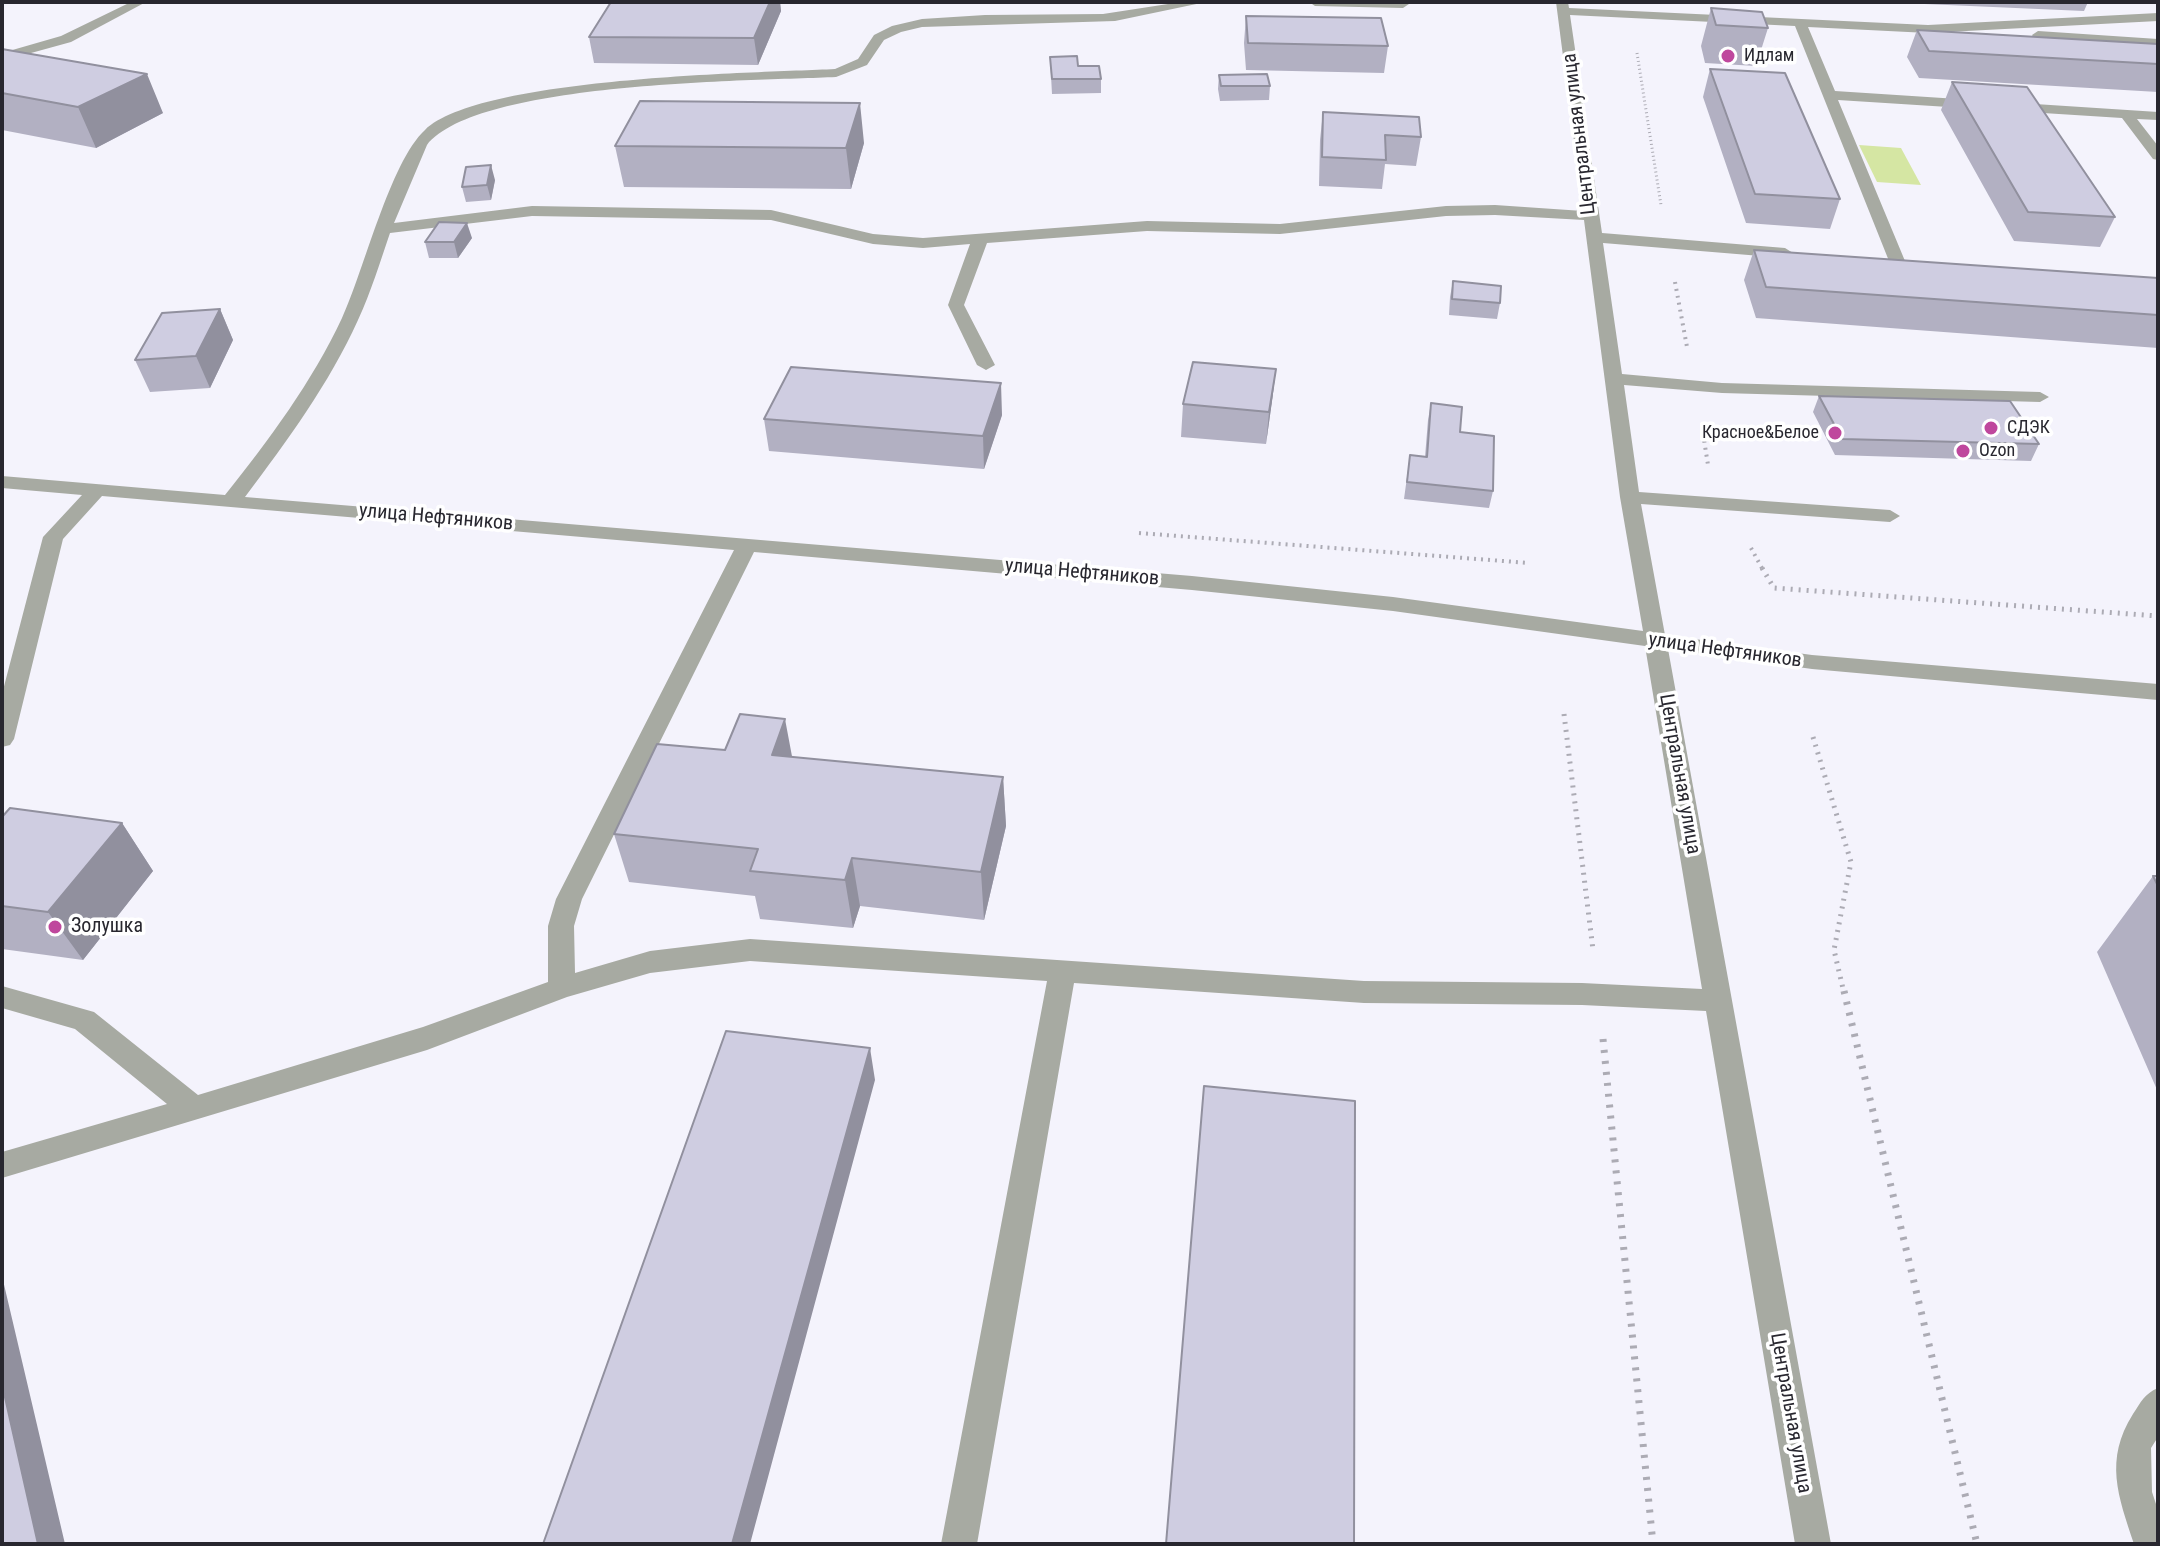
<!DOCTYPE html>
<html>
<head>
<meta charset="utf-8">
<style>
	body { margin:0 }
	#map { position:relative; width:2160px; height:1546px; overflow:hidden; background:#f4f3fc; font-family:"Roboto Condensed",sans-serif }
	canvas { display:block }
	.frame { position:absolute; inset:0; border:4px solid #28272f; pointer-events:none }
</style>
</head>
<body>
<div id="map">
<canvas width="2160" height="1546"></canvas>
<div class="frame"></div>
</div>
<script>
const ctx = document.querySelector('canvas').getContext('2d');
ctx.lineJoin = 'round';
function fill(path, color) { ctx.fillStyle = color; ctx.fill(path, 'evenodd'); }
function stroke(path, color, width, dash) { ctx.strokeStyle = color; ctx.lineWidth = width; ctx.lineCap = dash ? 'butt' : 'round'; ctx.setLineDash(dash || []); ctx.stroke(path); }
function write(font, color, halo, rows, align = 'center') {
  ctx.font = font + ' "Roboto Condensed",sans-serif'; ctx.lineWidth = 7; ctx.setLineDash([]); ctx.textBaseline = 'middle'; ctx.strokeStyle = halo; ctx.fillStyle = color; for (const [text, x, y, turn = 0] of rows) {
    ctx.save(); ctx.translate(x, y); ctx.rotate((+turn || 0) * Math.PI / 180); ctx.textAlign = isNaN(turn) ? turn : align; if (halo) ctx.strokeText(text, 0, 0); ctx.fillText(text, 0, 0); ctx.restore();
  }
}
const green = new Path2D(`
	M 1859,145 L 1901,148 L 1921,185 L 1877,182 Z`);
const pathFar3 = new Path2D(`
	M 1637,53 L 1661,205`);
const pathFar2 = new Path2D(`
	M 1675,282 L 1687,347
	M 1702,427 L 1708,465
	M 1139,533 L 1529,563
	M 1751,548 L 1763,570`);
const pathFar1 = new Path2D(`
	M 1762,568 L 1774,588 L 2158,616
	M 1564,714 L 1593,950
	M 1813,737 L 1851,862 L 1834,950 L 1844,993`);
const path = new Path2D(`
	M 1844,991 L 1977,1544
	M 1603,1039 L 1653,1544`);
const minor = new Path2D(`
	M 131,2 L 146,2 L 71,42 L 2,61 L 2,53 L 61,36 Z
	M 1181,2 L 1206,2 L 1115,21 L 922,27 L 901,32 L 884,40 L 867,65 L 836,77 C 752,81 478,81 427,145 L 394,223 L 532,206 L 771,210 L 873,234 L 923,238 L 1147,221 L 1280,224 L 1446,206 L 1495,205 L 1583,211 L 1556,2 L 1568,2 L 1569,8 L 1928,25 L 2158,13 L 2158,21 L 1928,33 L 1808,27 L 1835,91 L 2158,112 L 2158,120 L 2137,119 L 2158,146 L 2158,160 L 2153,159 L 2122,118 L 1838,100 L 1905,261 L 1897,266 L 1889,261 L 1795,26 L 1570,15 L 1602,233 L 1785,248 L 1793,253 L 1785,258 L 1603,243 L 1622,374 L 1722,383 L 2040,392 L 2049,397 L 2040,402 L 1722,393 L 1624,385 L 1639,492 L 1890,510 L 1900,516 L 1890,522 L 1641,504 L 1665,635 L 1812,655 L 2158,684 L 2158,700 L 1812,669 L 1668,649 L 1831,1544 L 1795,1544 L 1706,1011 L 1582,1005 L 1364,1003 L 1074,983 L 977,1544 L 941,1544 L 1047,981 L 750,961 L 650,973 L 567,997 L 427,1050 L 2,1178 L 2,1152 L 167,1104 L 75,1029 L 2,1008 L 2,986 L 94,1012 L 198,1095 L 423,1027 L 548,982 L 548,926 L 556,899 L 734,550 L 102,496 L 63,539 L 14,739 L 10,745 L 2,747 L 2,694 L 43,537 L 82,495 L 2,488 L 2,476 L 225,495 C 269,440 312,382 342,318 C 364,271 390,162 425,130 C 480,77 753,73 835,69 L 858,59 L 874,35 L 892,26 L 922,19 L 985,15 L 1103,14 ZM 1495,215 L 1584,220 L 1620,497 L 1643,631 L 1393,597 L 1192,576 L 245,497 C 287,441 329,384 358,320 C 371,292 380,262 390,233 L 532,216 L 771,220 L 873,244 L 923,248 L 970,244 L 948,305 L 977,365 L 986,370 L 995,365 L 964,305 L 987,243 L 1147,231 L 1280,234 L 1446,216 ZM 754,552 L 1192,590 L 1393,611 L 1645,646 L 1702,989 L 1582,983 L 1364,981 L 750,939 L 650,951 L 575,973 L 574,926 L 582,899 Z
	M 1309,2 L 1408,2 L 1409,4 L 1403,8 L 1315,6 Z
	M 2038,31 L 2158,39 L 2158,47 L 2034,38 L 2032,35 Z
	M 2158,1388 L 2158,1437 L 2151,1448 L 2152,1492 L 2158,1510 L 2158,1544 L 2134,1544 C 2118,1496 2104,1460 2133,1414 C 2141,1402 2144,1394 2158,1388 Z`);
const wall = new Path2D(`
	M 611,2 L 780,2 L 781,11 L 758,65 L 594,63 L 589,37 Z
	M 1879,2 L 2088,2 L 2084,11 Z
	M 1711,8 L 1768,28 L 1756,66 L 1705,63 L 1701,46 Z
	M 1246,16 L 1388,46 L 1384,73 L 1246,70 L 1244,43 Z
	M 1917,30 L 2158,44 L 2158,92 L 1919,78 L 1907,57 Z
	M 2,49 L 163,113 L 96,148 L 2,130 Z
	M 1050,57 L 1078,66 L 1101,79 L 1101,93 L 1052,94 Z
	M 1710,69 L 1840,199 L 1830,229 L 1746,223 L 1703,97 Z
	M 1219,75 L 1270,86 L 1269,100 L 1220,101 L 1218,89 Z
	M 1952,82 L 2115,217 L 2100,247 L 2014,241 L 1941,110 Z
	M 1323,112 L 1421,137 L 1416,166 L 1385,164 L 1382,189 L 1319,186 L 1320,140 Z
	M 864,143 L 851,189 L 624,187 L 615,146 Z
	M 495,180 L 491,200 L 466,202 L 462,187 Z
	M 472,238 L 458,258 L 429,258 L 425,242 Z
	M 1754,250 L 2158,278 L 2158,348 L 1756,318 L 1744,280 Z
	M 1453,281 L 1500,303 L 1497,319 L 1449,315 L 1450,297 Z
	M 220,309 L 233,340 L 210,388 L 150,392 L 135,360 Z
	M 1276,369 L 1272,401 L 1266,444 L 1181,437 L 1183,404 Z
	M 1819,396 L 2039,444 L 2031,461 L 1835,455 L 1813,412 Z
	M 1431,403 L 1460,432 L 1493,491 L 1489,508 L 1404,499 L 1410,455 L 1425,457 L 1428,420 Z
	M 1002,415 L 984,469 L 769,451 L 764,419 Z
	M 792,757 L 1003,777 L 1006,826 L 984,920 L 860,906 L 853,928 L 760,919 L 755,896 L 629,882 L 614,834 Z
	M 2,817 L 122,823 L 153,871 L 83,960 L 2,949 Z
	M 2153,876 L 2158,876 L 2158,1092 L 2097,952 Z`);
const shadedWall = new Path2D(`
	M 770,2 L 780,2 L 781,11 L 758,65 L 754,38 Z
	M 147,74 L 163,113 L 96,148 L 78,107 Z
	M 860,103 L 864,143 L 851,189 L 846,148 Z
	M 491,165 L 495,180 L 491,200 L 487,185 Z
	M 467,223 L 472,238 L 458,258 L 454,242 Z
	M 220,309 L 233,340 L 210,388 L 196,356 Z
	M 1276,369 L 1272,401 L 1266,444 L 1269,412 Z
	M 1001,383 L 1002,415 L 984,469 L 983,436 Z
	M 785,719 L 794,767 L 772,755 Z
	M 1003,777 L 1006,826 L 984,920 L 981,872 Z
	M 122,823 L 153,871 L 83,960 L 48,912 Z
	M 852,858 L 860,906 L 853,928 L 845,880 Z
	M 870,1048 L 875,1080 L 750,1544 L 732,1544 Z
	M 2,1276 L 65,1544 L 38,1544 L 2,1384 Z`);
const building = new Path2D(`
	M 611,2 L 770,2 L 754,38 L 589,37 Z
	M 1711,8 L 1762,12 L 1768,28 L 1716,25 Z
	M 1246,16 L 1381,18 L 1388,46 L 1248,43 Z
	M 1917,30 L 2158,44 L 2158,64 L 1929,51 Z
	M 2,49 L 147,74 L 78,107 L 2,93 Z
	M 1077,56 L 1078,66 L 1099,66 L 1101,79 L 1052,79 L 1050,57 Z
	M 1710,69 L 1785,73 L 1840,199 L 1755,194 Z
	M 1267,74 L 1270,86 L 1221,86 L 1219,75 Z
	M 1952,82 L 2027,87 L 2115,217 L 2028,212 Z
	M 640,101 L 860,103 L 846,148 L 615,146 Z
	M 1323,112 L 1419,117 L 1421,137 L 1385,135 L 1386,160 L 1322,157 Z
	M 491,165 L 487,185 L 462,187 L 466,167 Z
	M 439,222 L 467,223 L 454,242 L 425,242 Z
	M 1754,250 L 2158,278 L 2158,315 L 1766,287 Z
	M 1453,281 L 1501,286 L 1500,303 L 1452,299 Z
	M 220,309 L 196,356 L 135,360 L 162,313 Z
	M 1193,362 L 1276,369 L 1269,412 L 1183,404 Z
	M 791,367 L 1001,383 L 983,436 L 764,419 Z
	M 1819,396 L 2010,401 L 2039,444 L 1842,439 Z
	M 1431,403 L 1462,407 L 1460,432 L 1494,436 L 1493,491 L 1407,482 L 1410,455 L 1427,457 Z
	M 740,714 L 785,719 L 772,755 L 1003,777 L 981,872 L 852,858 L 845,880 L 750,871 L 758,849 L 614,834 L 657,744 L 725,750 Z
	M 10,808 L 122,823 L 48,912 L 2,906 L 2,817 Z
	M 2153,876 L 2158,876 L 2158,886 Z
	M 726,1031 L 870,1048 L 732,1544 L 543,1544 Z
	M 1204,1086 L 1355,1101 L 1354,1544 L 1166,1544 Z
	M 2,1384 L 38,1544 L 2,1544 Z`);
const markers = [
	[1728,56,8,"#bf479d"],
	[1991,428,8,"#bf479d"],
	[1835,433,8,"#bf479d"],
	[1963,451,8,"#bf479d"],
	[55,927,8,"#bf479d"]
];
const farPoinames = [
	["Идлам",1744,56],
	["СДЭК",2007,428],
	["Красное&Белое",1819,433,"right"],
	["Ozon",1979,451]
];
const streetNames = [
	["Центральная улица",1580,134,-97],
	["улица Нефтяников",436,518,5],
	["улица Нефтяников",1082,573,5],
	["улица Нефтяников",1725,651,8],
	["Центральная улица",1679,774,80],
	["Центральная улица",1790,1413,80]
];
const poiNames = [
	["Золушка",71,927]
];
fill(green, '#d5e6a3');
stroke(pathFar3, '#acabb4', 3, [1, 3]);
stroke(pathFar2, '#acabb4', 4, [2, 5]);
stroke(pathFar1, '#acabb4', 5, [2, 6]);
stroke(path, '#acabb4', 7, [3, 8]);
fill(minor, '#a7aaa2');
fill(wall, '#b2b0c2');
fill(shadedWall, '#91909e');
fill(building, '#cfcde1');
stroke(building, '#91909e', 2);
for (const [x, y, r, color] of markers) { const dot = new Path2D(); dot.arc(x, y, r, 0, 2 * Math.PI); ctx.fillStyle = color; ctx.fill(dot); stroke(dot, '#fff', 3); }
write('18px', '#28272f', '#fff', farPoinames, 'left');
write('20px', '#28272f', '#fff', streetNames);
write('20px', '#28272f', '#fff', poiNames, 'left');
</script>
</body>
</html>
